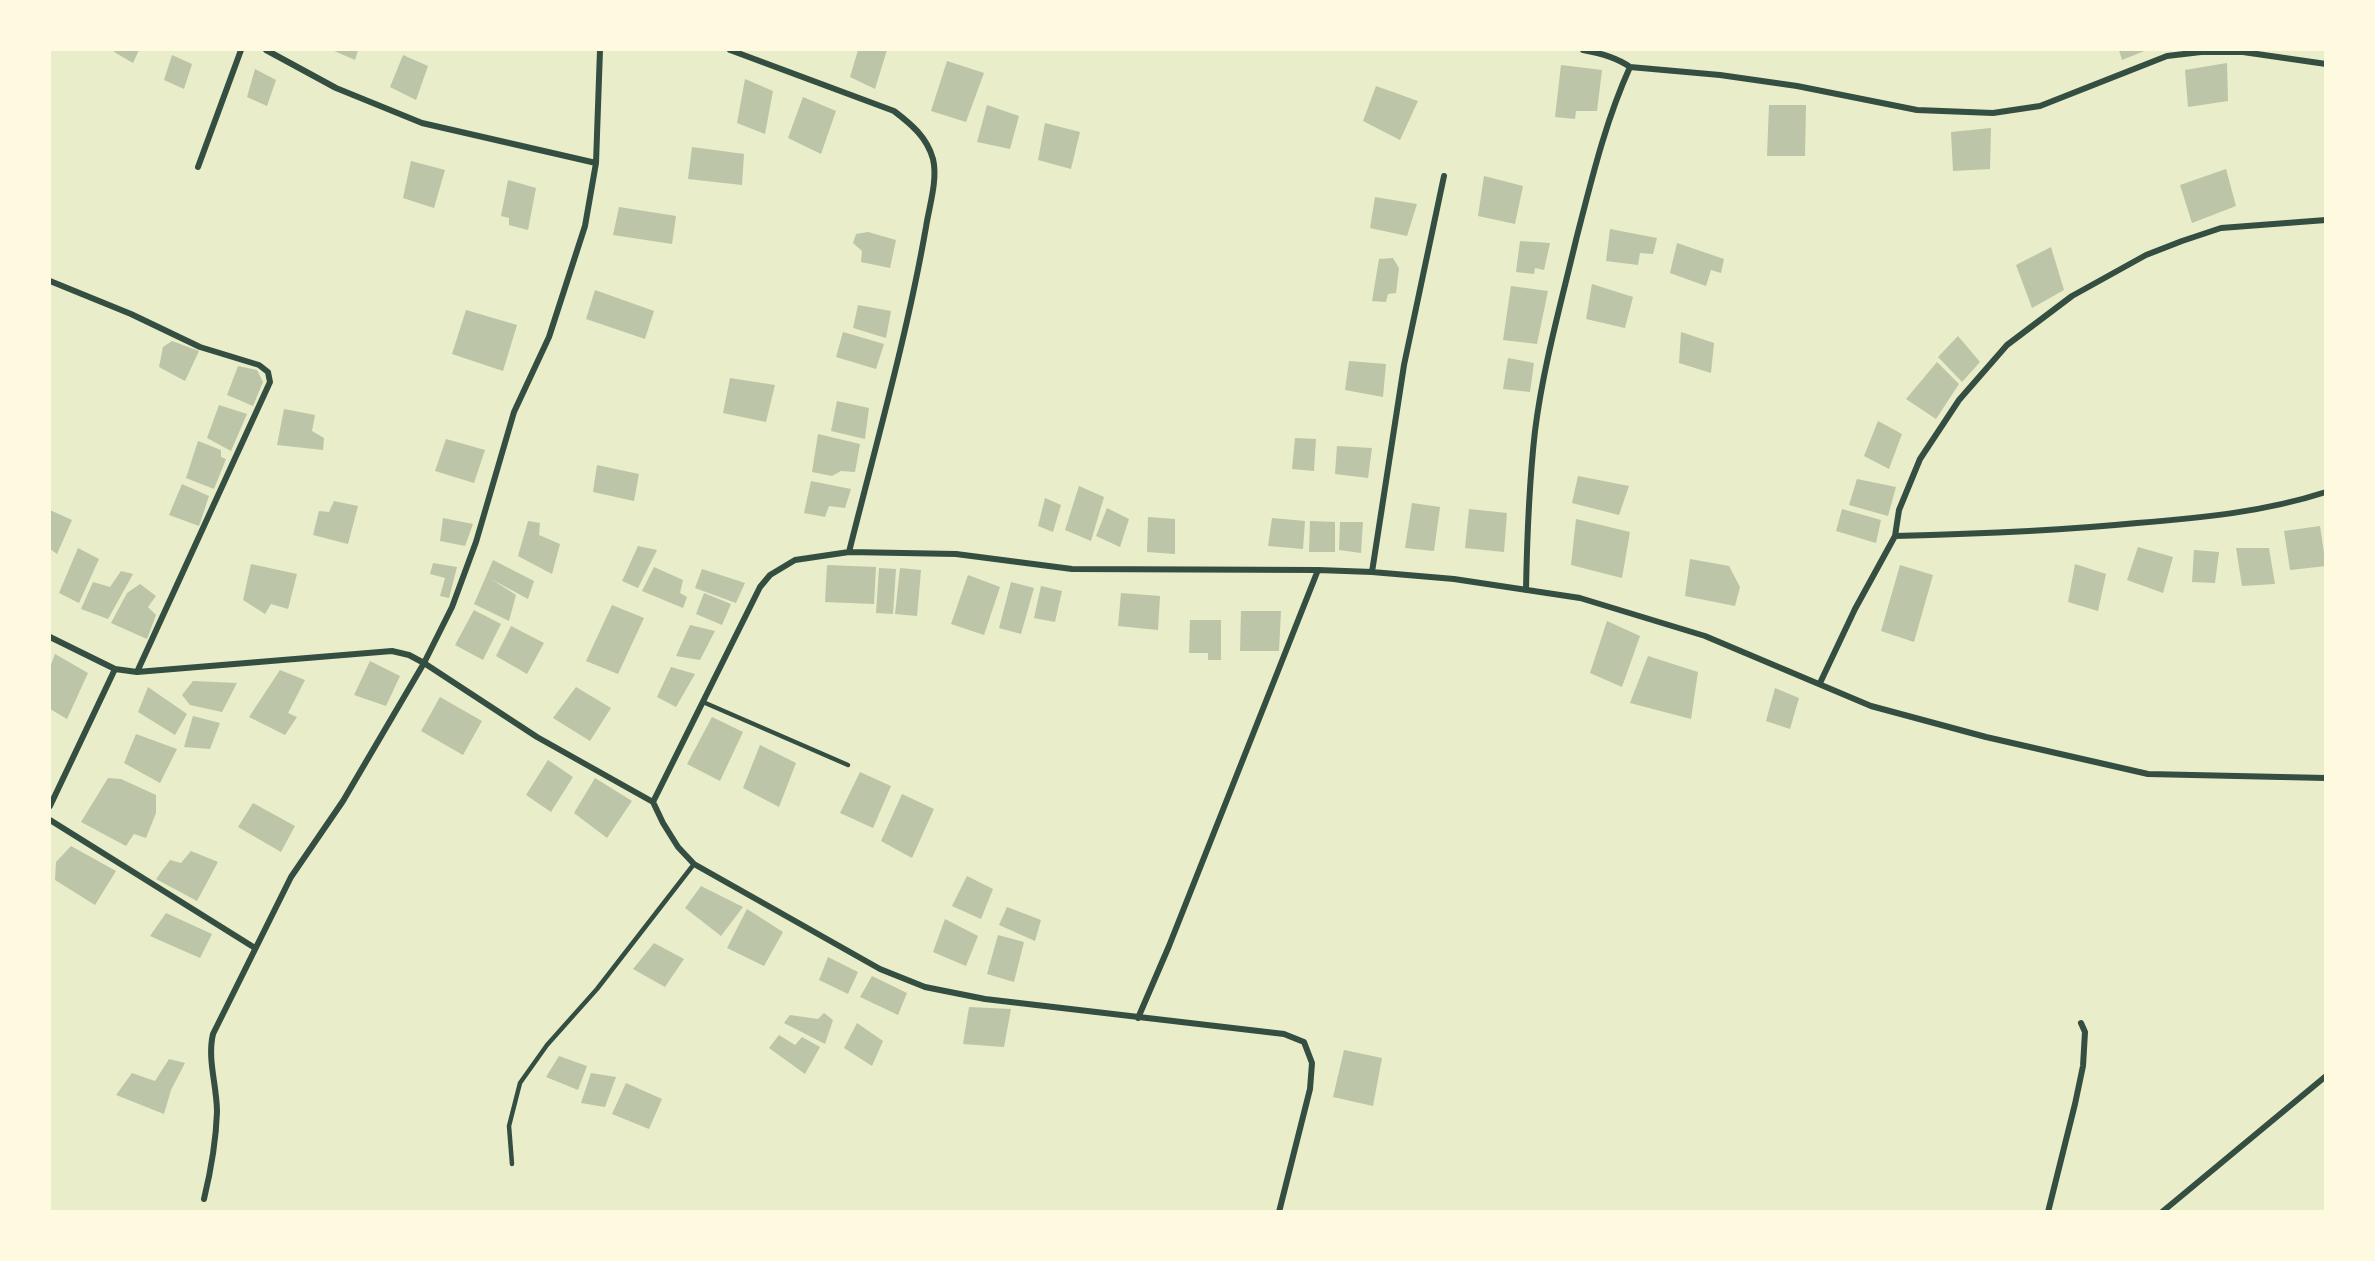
<!DOCTYPE html>
<html>
<head>
<meta charset="utf-8">
<style>
	body { margin:0 }
	#map { position:relative; width:2375px; height:1261px; overflow:hidden; background:#e9edc9; font-family:Georgia,serif }
	canvas { display:block }
	.frame { position:absolute; inset:0; border:51px solid #fefae0; pointer-events:none }
</style>
</head>
<body>
<div id="map">
<canvas width="2375" height="1261"></canvas>
<div class="frame"></div>
</div>
<script>
const ctx = document.querySelector('canvas').getContext('2d');
ctx.lineJoin = 'round';
function fill(path, color) { ctx.fillStyle = color; ctx.fill(path, 'evenodd'); }
function stroke(path, color, width, dash) { ctx.strokeStyle = color; ctx.lineWidth = width; ctx.lineCap = dash ? 'butt' : 'round'; ctx.setLineDash(dash || []); ctx.stroke(path); }
const building = new Path2D(`
	M 115,50 L 139,50 L 133,63 L 114,52 Z
	M 332,50 L 358,50 L 355,60 Z
	M 858,50 L 887,50 L 875,89 L 850,77 Z
	M 2119,50 L 2147,50 L 2122,60 Z
	M 172,55 L 192,64 L 184,89 L 164,80 Z
	M 403,55 L 428,66 L 416,100 L 390,87 Z
	M 947,61 L 984,73 L 966,122 L 931,111 Z
	M 2227,63 L 2228,101 L 2188,107 L 2185,70 Z
	M 1561,65 L 1602,70 L 1597,111 L 1576,111 L 1575,119 L 1555,117 Z
	M 255,69 L 276,80 L 267,106 L 247,97 Z
	M 745,79 L 773,91 L 765,134 L 737,123 Z
	M 1376,86 L 1418,101 L 1400,140 L 1363,121 Z
	M 803,97 L 836,111 L 821,154 L 788,138 Z
	M 987,105 L 1019,116 L 1010,149 L 977,142 Z
	M 1769,105 L 1806,105 L 1805,156 L 1767,156 Z
	M 1045,123 L 1080,132 L 1071,169 L 1038,160 Z
	M 1991,128 L 1990,169 L 1953,171 L 1951,132 Z
	M 692,147 L 744,154 L 742,185 L 688,179 Z
	M 411,161 L 445,170 L 434,208 L 403,198 Z
	M 2226,169 L 2236,206 L 2192,223 L 2180,185 Z
	M 1484,176 L 1523,186 L 1515,224 L 1478,216 Z
	M 508,180 L 536,188 L 528,230 L 509,225 L 509,218 L 501,216 Z
	M 1375,197 L 1417,204 L 1407,236 L 1370,228 Z
	M 619,207 L 676,216 L 672,244 L 613,235 Z
	M 1610,229 L 1657,238 L 1653,254 L 1640,253 L 1638,265 L 1606,261 Z
	M 868,232 L 896,240 L 890,268 L 861,262 L 862,251 L 853,243 L 856,234 Z
	M 1520,241 L 1550,243 L 1544,270 L 1535,268 L 1534,274 L 1516,272 Z
	M 1677,243 L 1724,259 L 1721,273 L 1711,270 L 1706,286 L 1670,273 Z
	M 2051,247 L 2064,290 L 2032,308 L 2016,265 Z
	M 1393,258 L 1399,268 L 1396,293 L 1388,294 L 1386,302 L 1372,301 L 1379,259 Z
	M 1592,284 L 1633,297 L 1625,328 L 1586,319 Z
	M 1511,286 L 1548,291 L 1537,344 L 1503,340 Z
	M 595,290 L 654,311 L 645,339 L 586,319 Z
	M 858,305 L 891,311 L 886,338 L 853,328 Z
	M 466,310 L 517,325 L 503,371 L 452,354 Z
	M 843,332 L 884,344 L 876,369 L 836,357 Z
	M 1681,332 L 1714,343 L 1711,373 L 1679,363 Z
	M 1958,336 L 1980,362 L 1962,382 L 1938,357 Z
	M 172,341 L 199,351 L 185,381 L 159,367 L 163,347 Z
	M 1508,358 L 1534,363 L 1530,392 L 1503,389 Z
	M 1349,361 L 1386,364 L 1383,397 L 1345,390 Z
	M 1937,362 L 1959,384 L 1936,419 L 1906,399 Z
	M 238,366 L 257,370 L 263,382 L 253,406 L 227,395 Z
	M 730,378 L 775,385 L 766,422 L 723,413 Z
	M 837,401 L 869,408 L 865,439 L 831,431 Z
	M 219,405 L 247,414 L 231,451 L 207,438 Z
	M 284,409 L 315,415 L 312,431 L 324,438 L 323,450 L 277,445 Z
	M 1878,421 L 1902,434 L 1889,469 L 1864,456 Z
	M 818,434 L 860,444 L 855,472 L 841,471 L 832,476 L 812,472 Z
	M 1295,438 L 1316,439 L 1314,471 L 1292,469 Z
	M 446,439 L 485,450 L 474,483 L 435,471 Z
	M 198,441 L 221,450 L 221,457 L 226,459 L 214,489 L 186,478 Z
	M 1337,446 L 1372,448 L 1368,478 L 1335,474 Z
	M 597,465 L 639,474 L 634,501 L 593,492 Z
	M 1578,476 L 1629,486 L 1619,515 L 1572,503 Z
	M 1857,479 L 1896,487 L 1888,516 L 1849,505 Z
	M 811,481 L 851,489 L 845,508 L 829,506 L 825,517 L 804,513 Z
	M 182,484 L 209,496 L 199,526 L 169,515 Z
	M 1079,486 L 1104,497 L 1091,541 L 1065,530 Z
	M 1045,498 L 1061,505 L 1053,532 L 1038,526 Z
	M 334,501 L 358,506 L 348,544 L 313,535 L 319,511 L 329,512 Z
	M 1412,503 L 1440,507 L 1434,551 L 1405,548 Z
	M 1107,508 L 1129,519 L 1120,547 L 1096,536 Z
	M 1469,509 L 1507,513 L 1504,552 L 1465,548 Z
	M 1842,509 L 1881,520 L 1876,543 L 1836,531 Z
	M 50,510 L 72,520 L 57,554 L 50,549 Z
	M 1148,517 L 1175,519 L 1175,554 L 1147,552 Z
	M 443,518 L 473,524 L 465,546 L 440,541 Z
	M 1272,518 L 1305,521 L 1303,549 L 1268,546 Z
	M 1576,519 L 1630,532 L 1622,578 L 1571,565 Z
	M 528,521 L 540,523 L 539,535 L 560,544 L 552,574 L 518,556 Z
	M 1310,521 L 1335,522 L 1335,552 L 1309,552 Z
	M 1340,522 L 1363,522 L 1361,553 L 1339,550 Z
	M 2320,526 L 2326,566 L 2290,570 L 2284,531 Z
	M 638,546 L 657,550 L 638,588 L 622,581 Z
	M 2138,547 L 2173,557 L 2163,593 L 2127,580 Z
	M 78,548 L 99,559 L 79,603 L 59,593 Z
	M 2236,548 L 2269,548 L 2275,584 L 2242,586 Z
	M 2194,550 L 2219,552 L 2215,583 L 2192,582 Z
	M 1690,559 L 1729,566 L 1740,587 L 1735,606 L 1685,596 Z
	M 493,560 L 534,581 L 528,599 L 491,579 L 516,595 L 509,621 L 474,604 Z
	M 433,563 L 457,567 L 449,598 L 440,596 L 445,578 L 430,574 Z
	M 251,564 L 297,574 L 288,609 L 271,604 L 265,614 L 243,600 Z
	M 2075,564 L 2106,574 L 2098,611 L 2068,602 Z
	M 827,565 L 876,567 L 874,604 L 825,602 Z
	M 1900,565 L 1933,575 L 1914,642 L 1881,631 Z
	M 654,567 L 683,580 L 680,593 L 687,597 L 683,608 L 642,591 Z
	M 879,568 L 896,569 L 893,614 L 876,613 Z
	M 900,568 L 921,570 L 917,616 L 895,614 Z
	M 702,569 L 745,583 L 736,603 L 695,588 Z
	M 121,571 L 133,574 L 108,619 L 81,609 L 93,582 L 110,587 Z
	M 968,575 L 1000,587 L 984,635 L 951,624 Z
	M 1011,582 L 1034,588 L 1021,634 L 999,628 Z
	M 140,584 L 156,596 L 148,607 L 156,615 L 147,639 L 111,623 L 127,593 Z
	M 1041,586 L 1062,591 L 1055,622 L 1034,618 Z
	M 704,593 L 731,604 L 722,625 L 696,614 Z
	M 1121,593 L 1160,596 L 1158,630 L 1118,626 Z
	M 612,605 L 644,618 L 618,674 L 586,661 Z
	M 474,610 L 501,624 L 483,660 L 455,645 Z
	M 1241,611 L 1281,611 L 1279,651 L 1240,651 Z
	M 1190,620 L 1221,620 L 1221,660 L 1208,660 L 1208,653 L 1189,653 Z
	M 1607,621 L 1640,636 L 1622,687 L 1590,673 Z
	M 690,625 L 715,631 L 700,660 L 676,656 Z
	M 511,626 L 544,643 L 527,674 L 496,656 Z
	M 55,654 L 88,673 L 67,719 L 50,709 L 50,667 Z
	M 1648,656 L 1698,672 L 1691,719 L 1630,703 Z
	M 370,661 L 400,676 L 386,706 L 354,695 Z
	M 671,667 L 695,674 L 676,707 L 657,697 Z
	M 280,670 L 305,680 L 288,713 L 297,717 L 285,735 L 249,717 Z
	M 193,681 L 237,683 L 222,712 L 190,705 L 182,695 Z
	M 148,687 L 187,714 L 175,735 L 138,712 Z
	M 576,687 L 611,708 L 590,741 L 553,718 Z
	M 1775,688 L 1799,698 L 1790,729 L 1766,721 Z
	M 440,697 L 482,721 L 463,755 L 421,731 Z
	M 193,716 L 220,723 L 210,749 L 184,747 Z
	M 712,717 L 743,732 L 720,781 L 687,764 Z
	M 136,734 L 177,749 L 160,783 L 124,763 Z
	M 760,745 L 796,763 L 779,807 L 743,788 Z
	M 548,760 L 573,777 L 551,812 L 526,795 Z
	M 860,772 L 891,786 L 873,828 L 840,813 Z
	M 108,778 L 121,779 L 156,795 L 156,813 L 146,838 L 134,834 L 126,846 L 81,822 Z
	M 595,778 L 632,801 L 607,838 L 574,813 Z
	M 902,794 L 934,809 L 912,858 L 881,841 Z
	M 253,803 L 295,826 L 281,852 L 238,827 Z
	M 71,846 L 116,871 L 95,905 L 55,880 L 56,862 Z
	M 191,851 L 218,862 L 197,901 L 156,879 L 170,860 L 181,863 Z
	M 967,876 L 993,889 L 981,919 L 952,906 Z
	M 701,886 L 743,907 L 721,936 L 685,908 Z
	M 1007,907 L 1041,920 L 1035,941 L 999,925 Z
	M 747,909 L 783,932 L 764,966 L 727,948 Z
	M 166,913 L 212,934 L 200,958 L 150,936 Z
	M 945,919 L 978,936 L 966,966 L 933,952 Z
	M 998,935 L 1024,942 L 1014,982 L 987,974 Z
	M 654,943 L 684,959 L 665,987 L 633,969 Z
	M 828,957 L 858,972 L 848,994 L 819,980 Z
	M 872,976 L 907,993 L 898,1015 L 860,997 Z
	M 969,1007 L 1011,1009 L 1004,1047 L 963,1044 Z
	M 824,1013 L 833,1020 L 825,1044 L 784,1023 L 790,1015 L 818,1019 Z
	M 857,1023 L 883,1041 L 872,1066 L 844,1048 Z
	M 779,1035 L 795,1045 L 802,1037 L 820,1047 L 805,1074 L 769,1048 Z
	M 1344,1050 L 1382,1058 L 1373,1106 L 1333,1097 Z
	M 559,1056 L 587,1066 L 578,1090 L 546,1077 Z
	M 169,1059 L 185,1063 L 171,1090 L 164,1114 L 116,1095 L 132,1073 L 155,1081 Z
	M 591,1073 L 616,1077 L 605,1107 L 581,1103 Z
	M 626,1083 L 662,1099 L 649,1129 L 612,1114 Z`);
const service = new Path2D(`
	M 703,702 L 848,765
	M 512,1164 L 509,1126 L 520,1083 L 547,1045 L 597,989 L 694,864`);
const minor = new Path2D(`
	M 266,50 L 336,88 L 422,123 L 596,163
	M 730,50 L 894,111 C 911,124 927,137 933,159 C 938,180 929,207 926,227 C 907,336 876,444 849,552
	M 1583,50 C 1600,53 1616,57 1630,67
	M 198,167 L 241,50
	M 50,281 L 131,314 L 200,347 L 259,365 L 268,372 L 270,382 L 137,672
	M 1895,536 C 1976,534 2056,531 2137,523 C 2201,518 2264,512 2326,492
	M 1372,572 L 1404,365 L 1444,176
	M 1526,590 C 1527,537 1529,484 1535,431 C 1543,367 1561,303 1576,240 C 1591,182 1605,122 1630,67 L 1720,75 L 1797,86 L 1917,110 L 1993,113 L 2040,106 L 2167,56 L 2201,52 L 2243,52 L 2326,64
	M 50,637 L 115,669 L 137,672 L 392,651 L 409,655 L 424,663 L 537,737 L 653,802 L 663,823 L 678,847 L 694,864 L 880,969 L 925,987 L 985,999 L 1284,1034 L 1304,1042 L 1312,1063 L 1310,1089 L 1279,1212
	M 1820,683 L 1855,609 L 1895,536 L 1899,510 L 1920,459 L 1959,400 L 2007,345 L 2072,296 L 2146,255 L 2182,241 L 2221,228 L 2326,220
	M 653,802 L 760,587 L 770,575 L 795,560 L 849,552 L 956,554 L 1072,569 L 1318,570 L 1372,572 L 1454,579 L 1580,598 L 1705,636 L 1871,706 L 1986,737 L 2148,774 L 2326,778
	M 50,806 L 115,669
	M 50,820 L 255,948
	M 1138,1018 L 1169,946 L 1318,570
	M 204,1199 C 211,1170 216,1142 217,1112 C 217,1085 207,1060 213,1034 L 291,877 L 343,801 L 424,663 L 452,607 L 476,542 L 514,412 L 549,337 L 585,226 L 596,163 L 600,50
	M 2048,1212 L 2075,1104 L 2083,1066 L 2085,1032 L 2081,1023
	M 2162,1212 L 2326,1076`);
fill(building, '#bcc5a7');
stroke(service, '#344e41', 4.5);
stroke(minor, '#344e41', 6);
</script>
</body>
</html>
